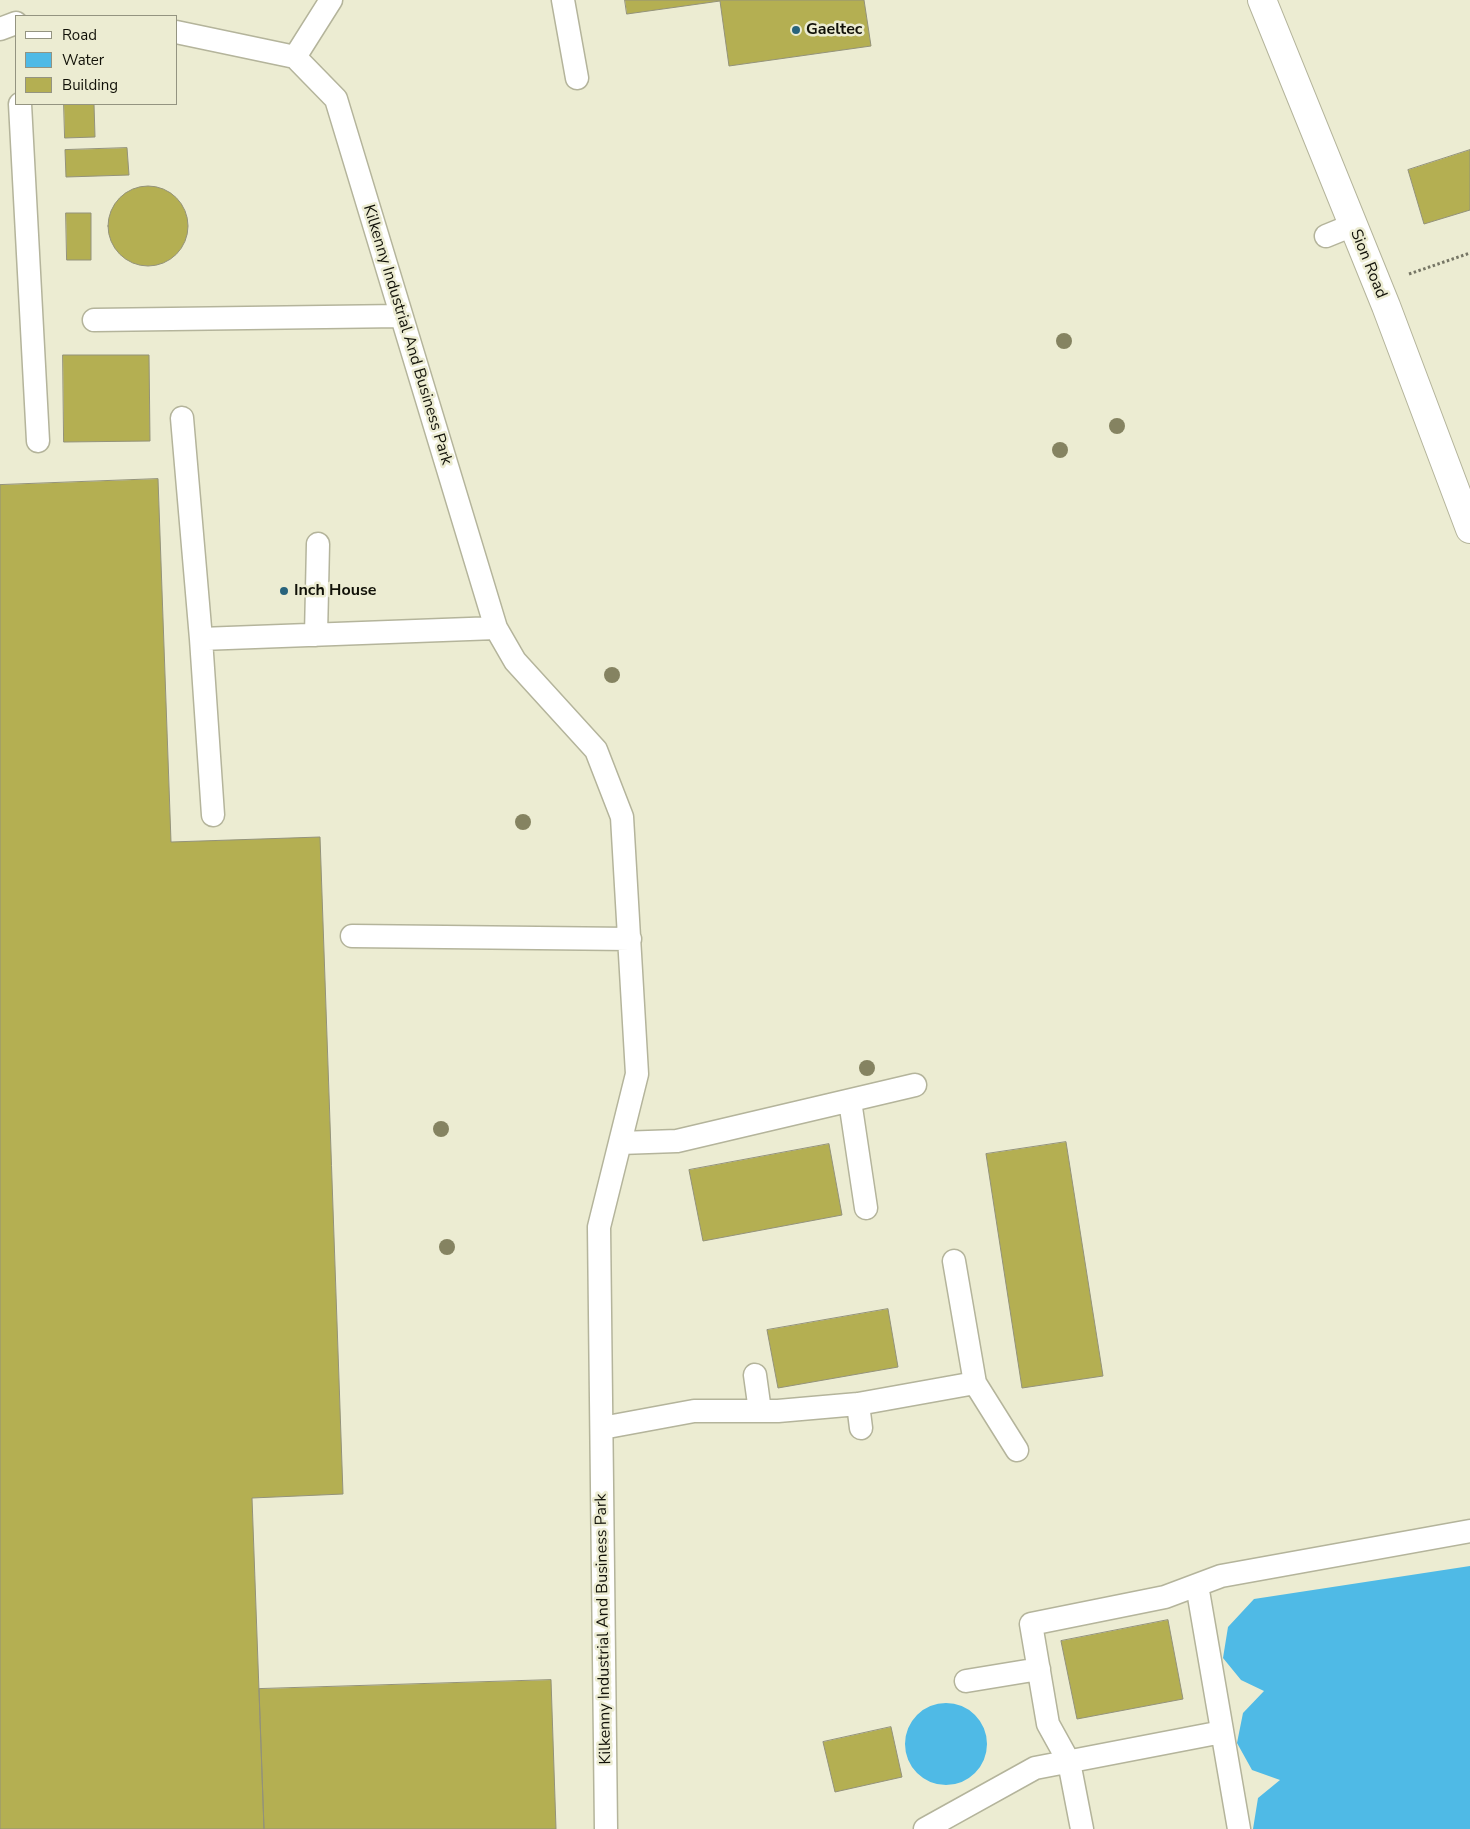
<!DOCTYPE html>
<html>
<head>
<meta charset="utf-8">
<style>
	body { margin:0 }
	#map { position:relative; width:1470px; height:1829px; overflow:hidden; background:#ececd2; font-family:"Nunito Sans",sans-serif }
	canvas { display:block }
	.legend { position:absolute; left:15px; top:15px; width:162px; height:90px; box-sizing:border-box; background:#ececd2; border:1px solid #949481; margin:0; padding:6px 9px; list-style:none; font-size:15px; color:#111108 }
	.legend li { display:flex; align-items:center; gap:10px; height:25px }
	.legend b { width:25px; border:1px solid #949481 }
</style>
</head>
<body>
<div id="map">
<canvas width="1470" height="1829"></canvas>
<ul class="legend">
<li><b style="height:6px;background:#fff"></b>Road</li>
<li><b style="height:14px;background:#4fbae6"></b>Water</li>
<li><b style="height:14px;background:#b4af52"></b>Building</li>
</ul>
</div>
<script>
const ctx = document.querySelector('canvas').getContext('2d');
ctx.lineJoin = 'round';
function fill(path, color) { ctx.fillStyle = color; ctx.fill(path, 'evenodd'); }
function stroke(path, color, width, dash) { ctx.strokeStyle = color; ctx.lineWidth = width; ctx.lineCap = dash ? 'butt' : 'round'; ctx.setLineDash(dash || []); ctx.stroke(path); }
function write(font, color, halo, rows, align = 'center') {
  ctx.font = font + ' "Nunito Sans",sans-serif'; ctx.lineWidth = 5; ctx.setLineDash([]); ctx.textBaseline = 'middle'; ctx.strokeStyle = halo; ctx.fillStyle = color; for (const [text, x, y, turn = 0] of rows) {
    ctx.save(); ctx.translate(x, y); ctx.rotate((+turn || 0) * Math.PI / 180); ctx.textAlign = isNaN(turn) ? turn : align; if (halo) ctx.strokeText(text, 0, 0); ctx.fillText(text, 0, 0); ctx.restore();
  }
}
const water = new Path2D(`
	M 1470,1566 L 1470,1829 L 1253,1829 L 1258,1798 L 1280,1780 L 1252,1770 L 1237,1743 L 1243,1713 L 1264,1691 L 1241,1680 L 1223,1658 L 1228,1627 L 1254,1599 Z
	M905 1744a41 41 0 1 1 82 0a41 41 0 1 1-82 0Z`);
const building = new Path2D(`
	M 625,0 L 864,0 L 871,46 L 729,66 L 720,1 L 627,14 Z
	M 64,104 L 94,104 L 95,137 L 65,138 Z
	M 127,148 L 129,175 L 66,177 L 65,150 Z
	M 1470,150 L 1470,210 L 1424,224 L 1408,170 Z
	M108 226a40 40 0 1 1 80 0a40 40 0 1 1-80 0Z
	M 66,213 L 91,213 L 91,260 L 67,260 Z
	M 63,355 L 149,355 L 150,441 L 64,442 Z
	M 158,479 L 171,842 L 320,837 L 343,1494 L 252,1498 L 264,1829 L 0,1829 L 0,485 Z
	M 1066,1142 L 1103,1376 L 1022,1388 L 986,1154 Z
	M 829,1144 L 842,1215 L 703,1241 L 689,1170 Z
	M 888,1309 L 898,1367 L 778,1388 L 767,1330 Z
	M 1168,1620 L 1183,1699 L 1077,1719 L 1061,1641 Z
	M 551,1680 L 556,1829 L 264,1829 L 259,1689 Z
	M 891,1727 L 902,1777 L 835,1792 L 823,1742 Z`);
const path = new Path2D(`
	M 1409,274 L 1470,253`);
const service = new Path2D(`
	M 563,0 L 577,78
	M 0,29 L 16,23
	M 176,32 L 295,57 L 336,99 L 496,628 L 515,661 L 596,750 L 622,817 L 637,1074 L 599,1227 L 606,1829
	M 295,57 L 331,0
	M 20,104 L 38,441
	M 1326,236 L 1353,225
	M 94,320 L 401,316
	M 182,418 L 201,639
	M 316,635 L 318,544
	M 213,815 L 201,639 L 496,628
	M 352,936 L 630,939
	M 850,1101 L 866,1208
	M 620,1143 L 677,1141 L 915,1085
	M 755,1375 L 760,1411
	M 975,1383 L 1017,1450
	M 858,1404 L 861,1428
	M 602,1428 L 694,1411 L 778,1411 L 858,1404 L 975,1383 L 954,1261
	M 1197,1585 L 1239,1829
	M 966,1681 L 1039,1669
	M 925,1829 L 1035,1768 L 1222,1732
	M 1082,1829 L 1069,1762 L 1048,1724 L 1031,1624 L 1165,1597 L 1221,1576 L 1470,1531`);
const tertiary = new Path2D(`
	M 1262,0 L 1386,306 L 1470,529`);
const trees = [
	[1064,341],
	[1117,426],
	[1060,450],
	[612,675],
	[523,822],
	[867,1068],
	[441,1129],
	[447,1247]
];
const markers = [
	[796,30,5,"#28637c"],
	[284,591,5,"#28637c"]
];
const poiNames = [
	["Gaeltec",806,30],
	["Inch House",294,591]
];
const streetNames = [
	["Sion Road",1368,264,68],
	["Kilkenny Industrial And Business Park",407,335,73],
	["Kilkenny Industrial And Business Park",604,1629,-91]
];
fill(water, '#4fbae6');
fill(building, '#b4af52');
stroke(building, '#93927a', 1);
stroke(service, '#b4b49b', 25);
stroke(tertiary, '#b4b49b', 30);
stroke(path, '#767665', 3, [2.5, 2.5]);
stroke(service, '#fff', 22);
stroke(tertiary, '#fff', 28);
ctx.fillStyle = '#858361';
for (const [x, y] of trees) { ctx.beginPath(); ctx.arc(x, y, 8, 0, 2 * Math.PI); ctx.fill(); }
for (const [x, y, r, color] of markers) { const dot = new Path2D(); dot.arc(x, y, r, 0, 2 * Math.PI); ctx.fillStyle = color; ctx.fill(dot); stroke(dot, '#ececd2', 2); }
write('bold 16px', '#111108', '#ececd2', poiNames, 'left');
write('16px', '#111108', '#ececd2', streetNames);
</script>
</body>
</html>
